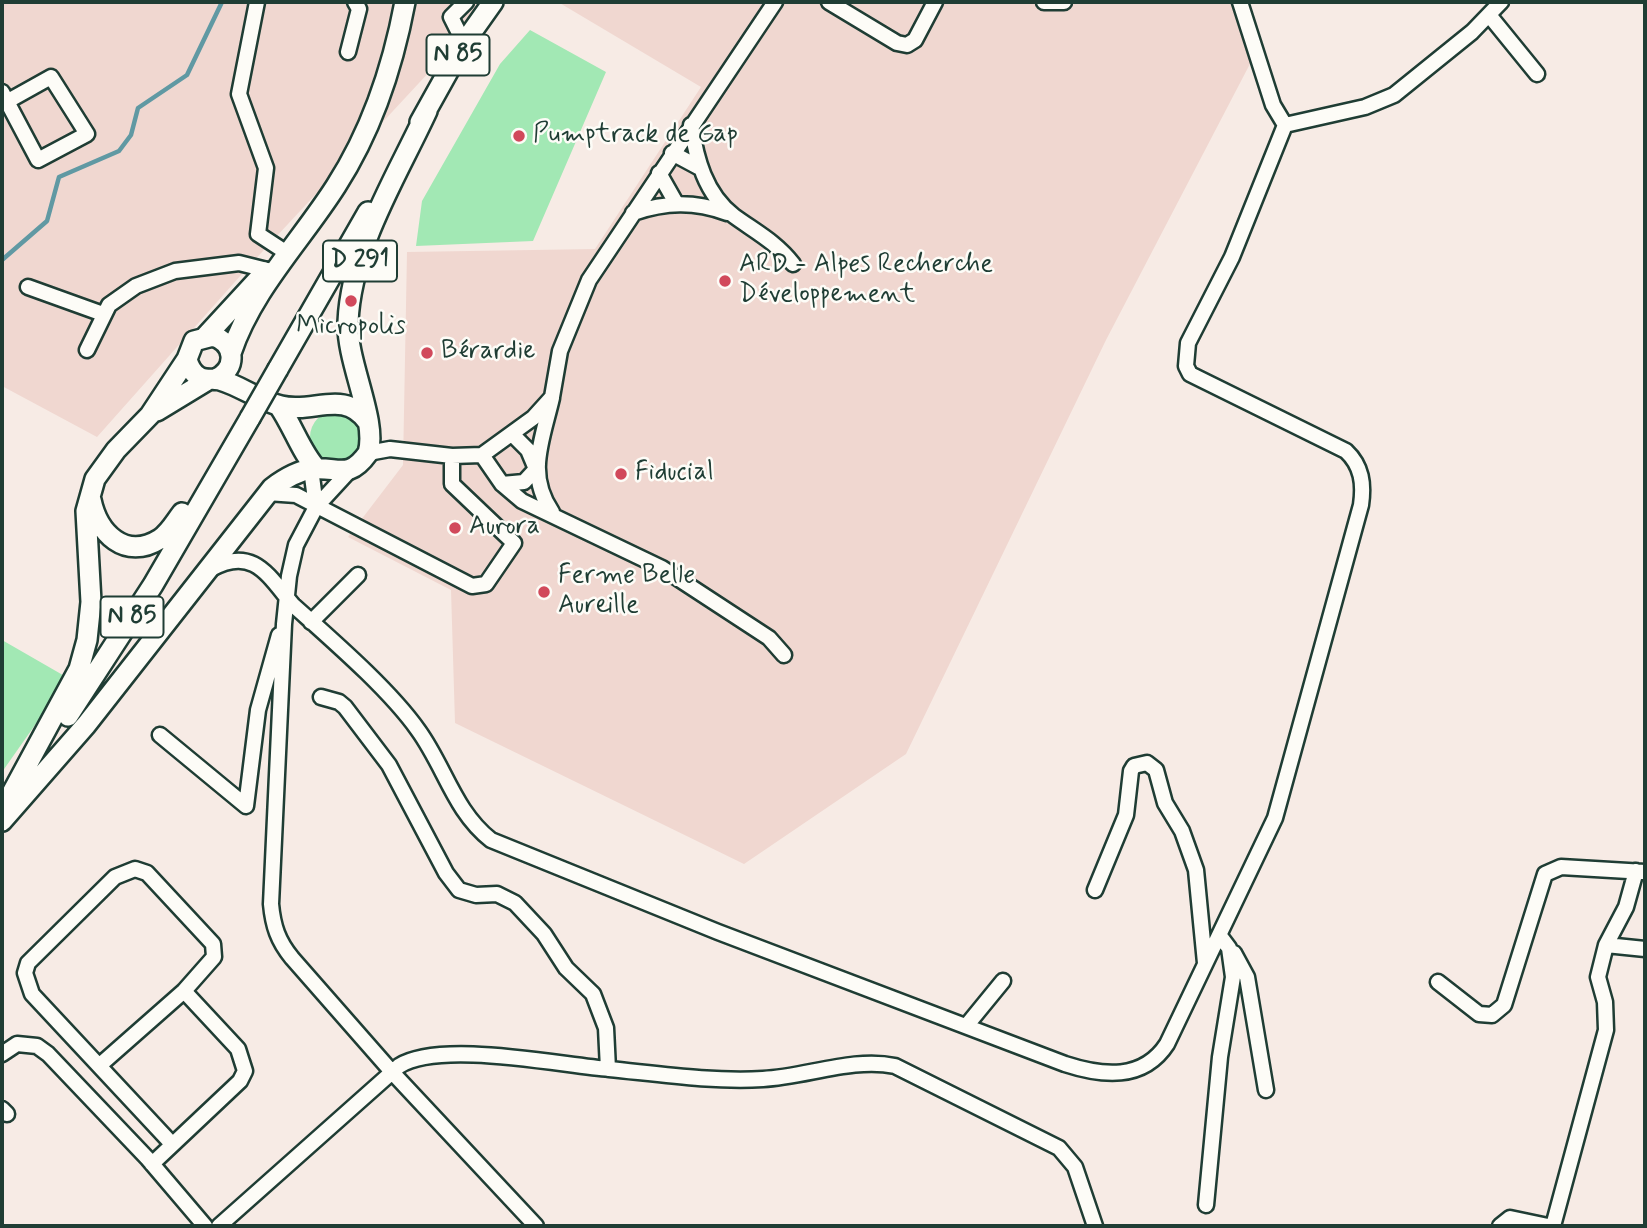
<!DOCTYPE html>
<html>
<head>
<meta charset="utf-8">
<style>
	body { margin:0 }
	#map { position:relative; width:1647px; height:1228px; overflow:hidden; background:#f7ebe5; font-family:Mynerve,sans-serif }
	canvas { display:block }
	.frame { position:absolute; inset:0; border:4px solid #1f3d34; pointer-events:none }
</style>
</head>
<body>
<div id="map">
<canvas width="1647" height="1228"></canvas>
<div class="frame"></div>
</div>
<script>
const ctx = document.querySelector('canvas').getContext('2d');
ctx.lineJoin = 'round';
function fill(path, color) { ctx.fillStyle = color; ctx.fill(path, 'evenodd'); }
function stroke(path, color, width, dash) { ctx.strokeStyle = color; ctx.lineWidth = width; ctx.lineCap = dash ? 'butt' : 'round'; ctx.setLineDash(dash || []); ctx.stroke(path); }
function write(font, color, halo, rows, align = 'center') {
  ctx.font = font + ' Mynerve,sans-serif'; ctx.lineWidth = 5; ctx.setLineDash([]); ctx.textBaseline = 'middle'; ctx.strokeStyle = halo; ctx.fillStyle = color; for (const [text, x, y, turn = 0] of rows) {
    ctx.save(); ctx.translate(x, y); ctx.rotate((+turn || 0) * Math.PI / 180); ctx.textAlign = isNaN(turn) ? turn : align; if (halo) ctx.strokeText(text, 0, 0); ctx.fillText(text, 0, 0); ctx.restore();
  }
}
const built = new Path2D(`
	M 2,2 L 479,2 L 432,69 L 249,266 L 97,437 L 2,386 Z
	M 558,2 L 1234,2 L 1252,60 L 1106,340 L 906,754 L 744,864 L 455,723 L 451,590 L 348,537 L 403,465 L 407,252 L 595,249 L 701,87 Z`);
const green = new Path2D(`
	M 530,30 L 606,72 L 533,241 L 416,246 L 422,201 L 500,64 Z
	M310 437a26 26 0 1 1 52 0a26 26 0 1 1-52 0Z
	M 2,640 L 68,678 L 2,772 Z`);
const stream = new Path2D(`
	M 2,260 L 47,221 L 59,177 L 119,151 L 131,135 L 138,108 L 187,75 L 222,2`);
const minor = new Path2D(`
	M 257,2 L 239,94 L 266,168 L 258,234 L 287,253
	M 829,2 L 897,43 L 907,45 L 915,40 L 935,2
	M 1044,2 L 1064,2
	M 1240,2 L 1273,105 L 1285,125
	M 1489,15 L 1537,74
	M 464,43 L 451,17 L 466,2
	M 348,52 L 359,9 L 355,2
	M 2,92 L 38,160 L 87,134 L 51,77 L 8,101
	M 691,125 C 696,158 705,194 734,216 C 756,232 776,242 793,264
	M 1285,125 L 1365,107 L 1394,95 L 1472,32 L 1501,2
	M 672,153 L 700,168
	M 659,173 L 676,203
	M 633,213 C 666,202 694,201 727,213
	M 28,287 L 103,314
	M 87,350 L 109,305 L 136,286 L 175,271 L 239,263 L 267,270
	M 552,398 C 542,441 526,474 552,512
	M 513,435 L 528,450 L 536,469
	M 368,453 L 390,449 L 452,456 L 482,455 L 533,418 L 552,397 L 560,351 L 589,280 L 775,2
	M 482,455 L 502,484 L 522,501 L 662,568 L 769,638 L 784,655
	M 310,461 L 316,507
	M 351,469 L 316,507 L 296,545 L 289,576 L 284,624 L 271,904 C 273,926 278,941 292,958 L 392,1072 L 536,1226
	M 502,484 L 524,482 L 536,469
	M 267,493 L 296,495 L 472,586 L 486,584 L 514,543 L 452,484 L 452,456
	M 211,569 C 254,545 269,577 293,605 C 332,640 389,689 418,730 C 445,767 454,811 491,840 L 718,932 L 1065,1064 C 1102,1076 1143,1081 1167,1044 L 1275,818 L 1361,505 C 1364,484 1362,466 1346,451 L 1190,374 L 1186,366 L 1188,343 L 1232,257 L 1285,125
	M 311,622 L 358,575
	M 321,697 L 339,702 L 345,707 L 389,765 L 446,873 L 459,890 L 476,895 L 497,894 L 515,903 L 544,934 L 566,968 L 593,994 L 606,1028 L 608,1069
	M 160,735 L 246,806 L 258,710 L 279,635
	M 1095,890 L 1126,815 L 1131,771 L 1134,766 L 1147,763 L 1156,770 L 1165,803 L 1182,831 L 1196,870 L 1205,963
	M 1606,945 L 1626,907 L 1636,871
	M 1234,953 L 1247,977 L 1266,1090
	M 1438,982 L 1479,1014 L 1492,1015 L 1504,1005 L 1545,874 L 1561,867 L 1645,872
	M 967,1025 L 1003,981
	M 2,1054 L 17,1044 L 37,1046 L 48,1054 L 148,1159 L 205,1226
	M 100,1065 L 184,991 L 214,957 L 213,944 L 147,873 L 135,869 L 115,877 L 28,963 L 25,973 L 32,994 L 172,1144
	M 2,1109 L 7,1114
	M 152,1164 L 240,1081 L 245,1071 L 238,1049 L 184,991
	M 1206,1205 L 1220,1057 L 1233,977 L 1229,948 L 1220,936
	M 219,1226 L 399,1066 C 440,1040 559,1065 609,1069 C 659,1074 713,1082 763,1079 C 806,1077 853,1057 895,1066 L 1059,1148 L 1075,1167 L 1095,1226
	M 1500,1226 L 1510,1218 L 1548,1226
	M 1553,1226 L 1606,1030 L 1605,1002 L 1598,977 L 1606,945 L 1645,949`);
const major = new Path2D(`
	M 420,122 L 464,43 L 493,2
	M 206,336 L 265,272
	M 231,353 C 252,290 301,241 336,186 C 372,130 393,66 405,2
	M 187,359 C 189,367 192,373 199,377 C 206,381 213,378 220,380 C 241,386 260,401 281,406 C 313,414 344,389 367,421
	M 278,369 L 368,212
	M 279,406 C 293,426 302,454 317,469
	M 157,411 L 208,380
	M 91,500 C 98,533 125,561 160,539 C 170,532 175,522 182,513
	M 68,716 L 153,585 L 250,418
	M 7,802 L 79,669 L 87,640 L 91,602 L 86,511 L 95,479 L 116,450 L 150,415 L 187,359 L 194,341 L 213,336 C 235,343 238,368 216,379
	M 2,821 L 86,725 L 272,488 C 284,479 297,471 312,469 C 338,466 348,481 368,453 C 378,421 346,361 348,322 C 351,248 397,176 427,111`);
const majorBridge = new Path2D(`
	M 250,418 L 278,369`);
const markers = [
	[519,136,7,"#d1495b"],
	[725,281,7,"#d1495b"],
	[351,301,7,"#d1495b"],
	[427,353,7,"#d1495b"],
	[621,474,7,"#d1495b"],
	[455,528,7,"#d1495b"],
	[544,592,7,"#d1495b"]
];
const shields = [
	[458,55,63],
	[360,261,74],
	[132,617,63]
];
const shieldNames = [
	["N 85",458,55],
	["D 291",360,261],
	["N 85",132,617]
];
const poiNames = [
	["Pumptrack de Gap",533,136],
	["ARD - Alpes Recherche",739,266],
	["Développement",739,296],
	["Micropolis",351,328,"center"],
	["Bérardie",441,353],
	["Fiducial",635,474],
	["Aurora",469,528],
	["Ferme Belle",558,577],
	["Aureille",558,607]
];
fill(built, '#f0d7d0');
fill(green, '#a2e8b4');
stroke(stream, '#6099a3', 4.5);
stroke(minor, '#1f3d34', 19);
stroke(major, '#1f3d34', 24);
stroke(minor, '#fdfcf7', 14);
stroke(major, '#fdfcf7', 19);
stroke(majorBridge, '#1f3d34', 24, []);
stroke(majorBridge, '#fdfcf7', 19);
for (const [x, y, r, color] of markers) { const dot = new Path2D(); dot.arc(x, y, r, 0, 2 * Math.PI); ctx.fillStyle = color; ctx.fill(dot); stroke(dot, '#fdfcf7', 2.5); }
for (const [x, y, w] of shields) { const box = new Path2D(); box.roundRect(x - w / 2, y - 20.5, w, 41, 5); ctx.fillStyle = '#fdfcf7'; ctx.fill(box); stroke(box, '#1f3d34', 2); }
write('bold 24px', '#1f3d34', null, shieldNames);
write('26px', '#1f3d34', '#fdfcf7', poiNames, 'left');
</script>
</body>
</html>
